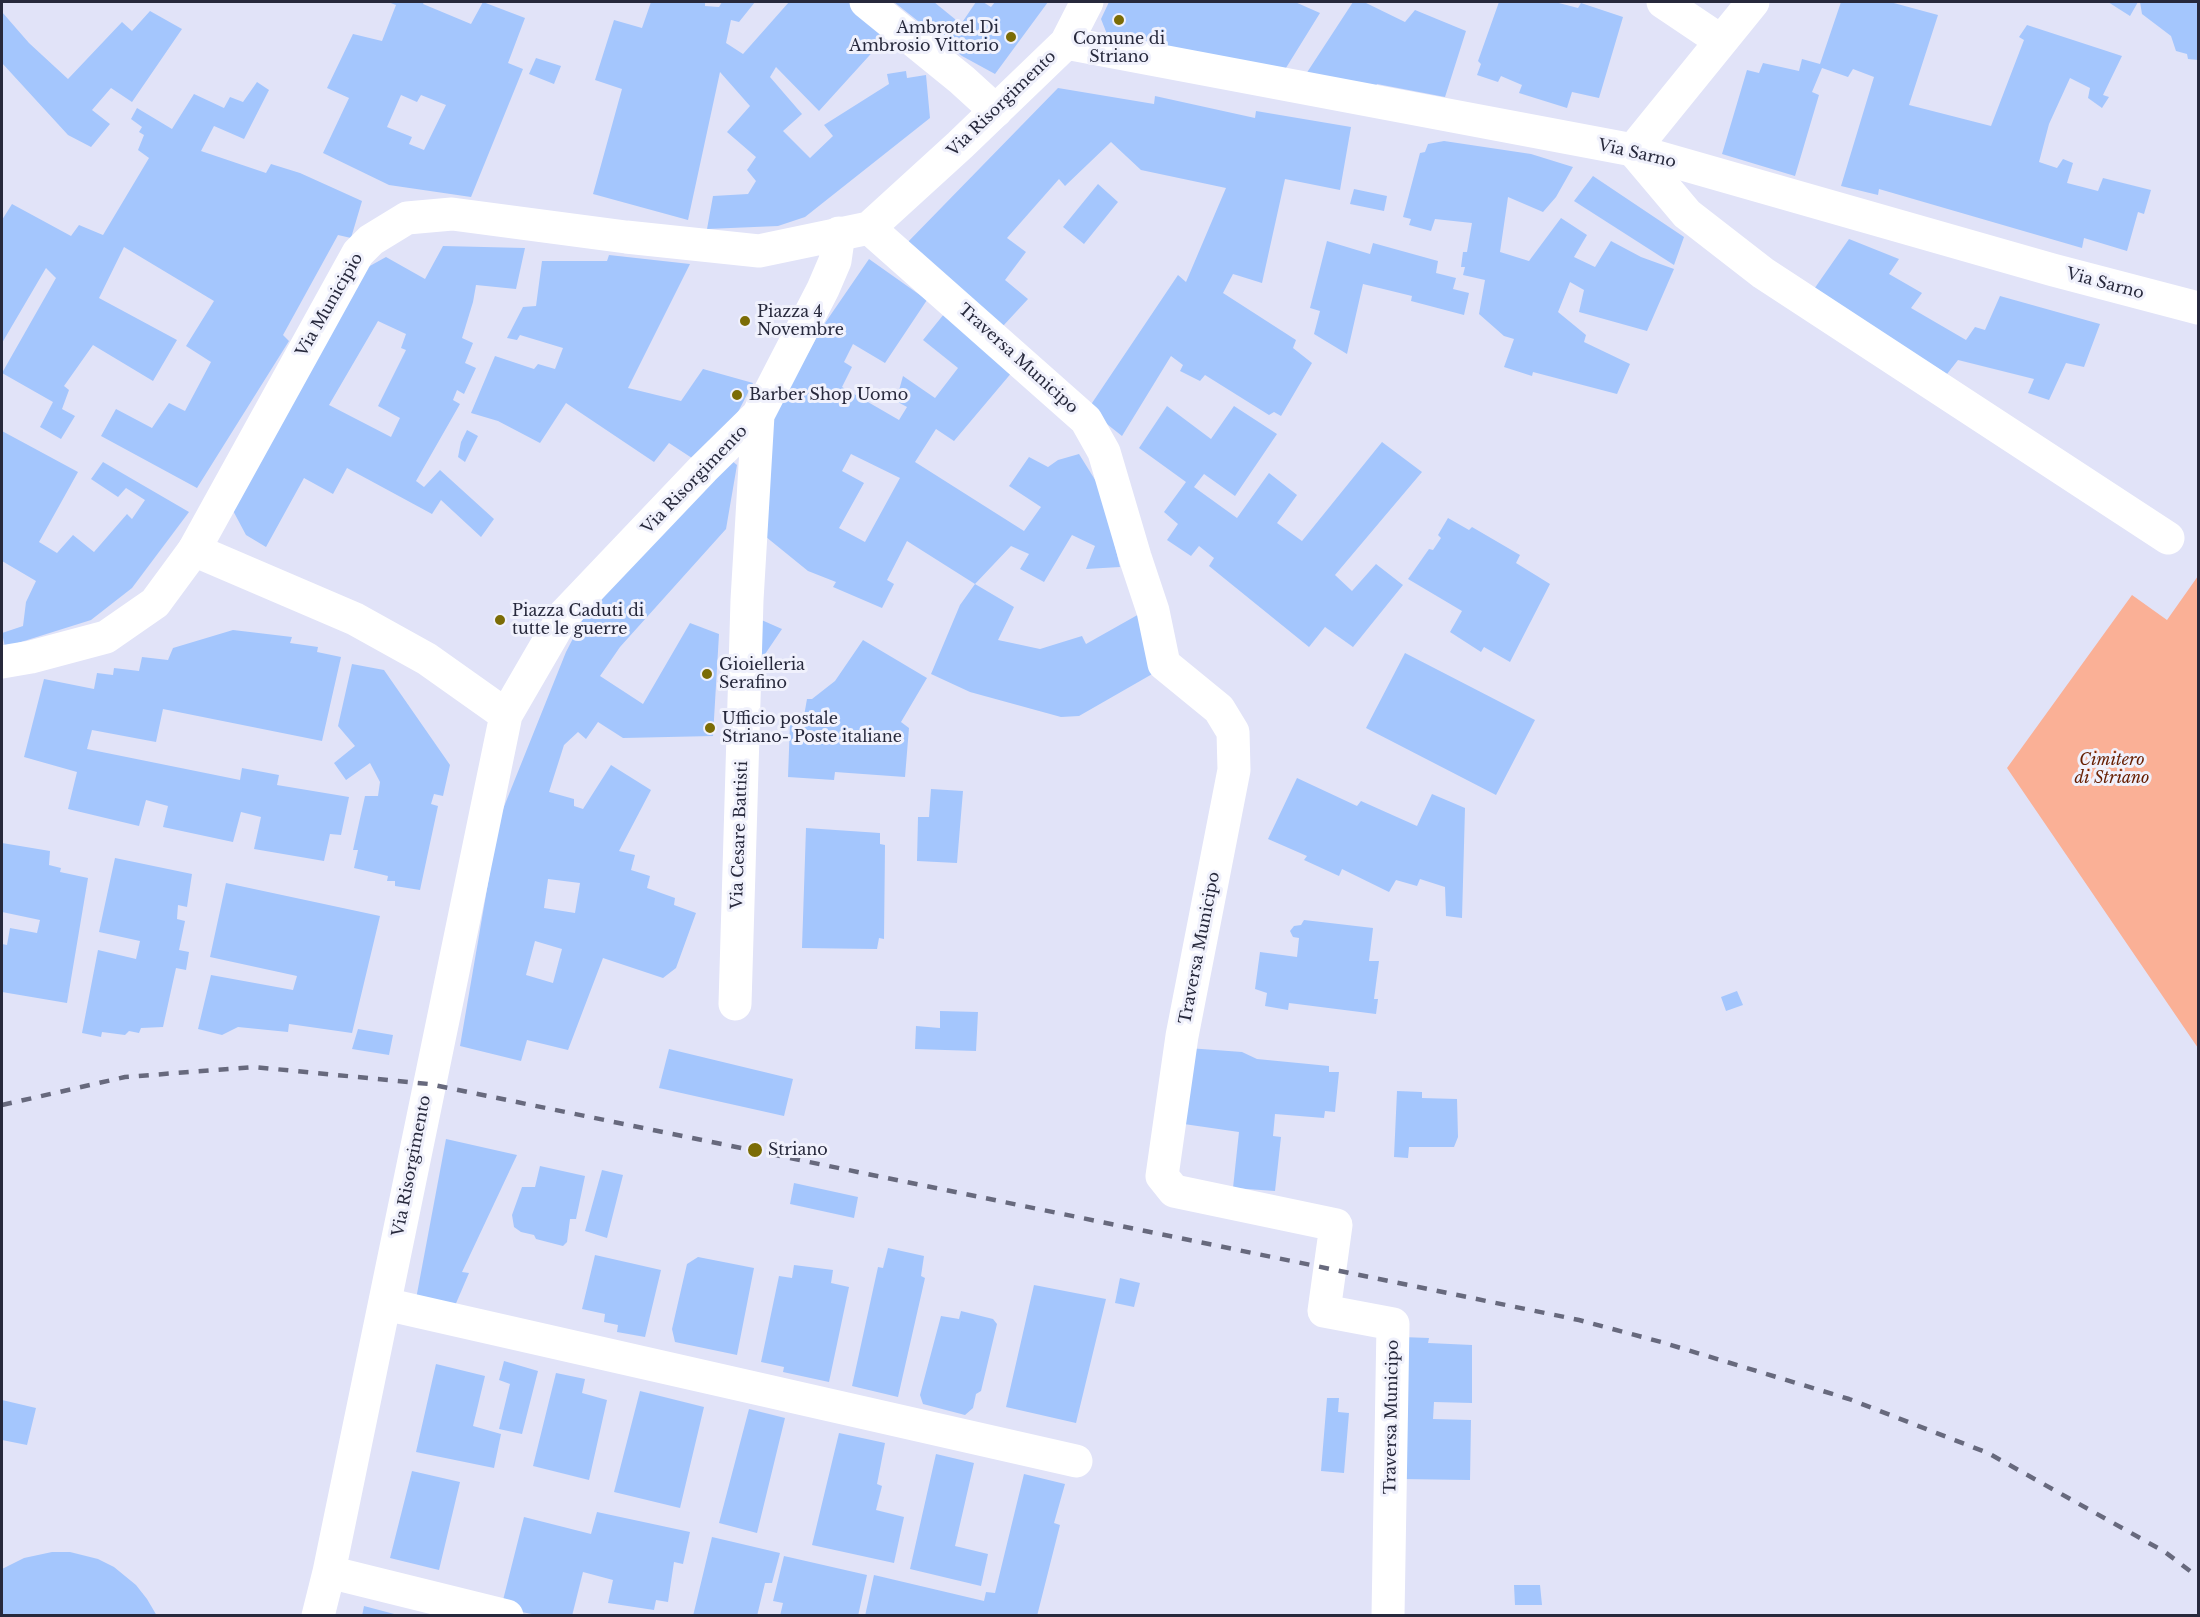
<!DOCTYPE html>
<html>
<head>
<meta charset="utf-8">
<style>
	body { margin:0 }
	#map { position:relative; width:2200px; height:1617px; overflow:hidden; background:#e1e3f8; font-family:"Libre Baskerville",serif }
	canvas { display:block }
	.frame { position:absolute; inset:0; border:3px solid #27293c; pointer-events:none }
</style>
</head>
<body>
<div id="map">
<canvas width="2200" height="1617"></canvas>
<div class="frame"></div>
</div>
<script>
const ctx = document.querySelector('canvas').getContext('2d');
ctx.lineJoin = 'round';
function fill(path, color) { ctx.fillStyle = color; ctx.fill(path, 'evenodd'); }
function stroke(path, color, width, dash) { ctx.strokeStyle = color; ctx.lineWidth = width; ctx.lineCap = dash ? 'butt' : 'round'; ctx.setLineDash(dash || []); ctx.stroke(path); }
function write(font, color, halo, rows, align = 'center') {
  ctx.font = font + ' "Libre Baskerville",serif'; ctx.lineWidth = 6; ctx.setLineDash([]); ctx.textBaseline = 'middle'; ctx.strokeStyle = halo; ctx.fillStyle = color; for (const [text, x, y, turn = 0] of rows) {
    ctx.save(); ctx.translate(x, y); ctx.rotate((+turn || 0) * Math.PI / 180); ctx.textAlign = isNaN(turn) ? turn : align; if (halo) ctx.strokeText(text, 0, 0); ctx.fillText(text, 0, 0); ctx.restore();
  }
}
const green = new Path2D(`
	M 2198,576 L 2198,1048 L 2007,768 L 2132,595 L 2167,620 Z`);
const building = new Path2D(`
	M 388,2 L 424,2 L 423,4 L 471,24 L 483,2 L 525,18 L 508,63 L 523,69 L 471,197 L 389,185 L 323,153 L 349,98 L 327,88 L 353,34 L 382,41 L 396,5 ZM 401,95 L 417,102 L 421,95 L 446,105 L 424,150 L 409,144 L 412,137 L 387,127 Z
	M 651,2 L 705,2 L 705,6 L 719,7 L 722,2 L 755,2 L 739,22 L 731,20 L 726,43 L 743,54 L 789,2 L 849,2 L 888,35 L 819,111 L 776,67 L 770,77 L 802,114 L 783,131 L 810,158 L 833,136 L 824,125 L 889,84 L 887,74 L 906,71 L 907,78 L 926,75 L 930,118 L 805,217 L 778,226 L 707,229 L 713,196 L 748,194 L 756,181 L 747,170 L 756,157 L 727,132 L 750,106 L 720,72 L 688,220 L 593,194 L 622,89 L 595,80 L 614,20 L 642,28 Z
	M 894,2 L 934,2 L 961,24 L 976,2 L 983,2 L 991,7 L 995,2 L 1048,2 L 995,74 L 962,56 Z
	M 1109,2 L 1295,2 L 1320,13 L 1281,76 L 1107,34 L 1101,19 Z
	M 1353,2 L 1364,2 L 1405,22 L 1415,10 L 1466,31 L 1445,97 L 1377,84 L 1374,89 L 1306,74 Z
	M 1499,2 L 1555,2 L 1578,8 L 1581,3 L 1623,17 L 1599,98 L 1572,92 L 1567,108 L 1519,93 L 1522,85 L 1501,76 L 1498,82 L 1477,75 L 1481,64 L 1478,61 Z
	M 1841,2 L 1890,2 L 1938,15 L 1909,105 L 1991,126 L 2024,40 L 2019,37 L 2027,25 L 2122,56 L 2103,95 L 2109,97 L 2102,108 L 2088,98 L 2090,88 L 2070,78 L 2049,124 L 2039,162 L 2057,168 L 2063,159 L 2073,163 L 2067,183 L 2098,191 L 2103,178 L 2151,190 L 2144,214 L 2138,212 L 2127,251 L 2084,238 L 2082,248 L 1879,189 L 1878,195 L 1841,186 L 1874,77 L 1853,69 L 1848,77 L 1822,68 L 1812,92 L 1819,95 L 1795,176 L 1722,154 L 1747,70 L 1759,73 L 1763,63 L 1799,71 L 1802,59 L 1820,64 Z
	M 2108,2 L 2138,2 L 2130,16 Z
	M 2140,2 L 2198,2 L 2198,60 L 2188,59 L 2187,54 L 2176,51 L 2171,36 L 2142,14 Z
	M 150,11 L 182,29 L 132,102 L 111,88 L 92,110 L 110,124 L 91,147 L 68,135 L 2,63 L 2,12 L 29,43 L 68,79 L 122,22 L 132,31 Z
	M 536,58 L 561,66 L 554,84 L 529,74 Z
	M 257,82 L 269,90 L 244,139 L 214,126 L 201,151 L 266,173 L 271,164 L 300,173 L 362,201 L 351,238 L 338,235 L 283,335 L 289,341 L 197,488 L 101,436 L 116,409 L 152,428 L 169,403 L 185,411 L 211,362 L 186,346 L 214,301 L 124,247 L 99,298 L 177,340 L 153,381 L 93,345 L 64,386 L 69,390 L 62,409 L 75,416 L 61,439 L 40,427 L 53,402 L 2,373 L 56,278 L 46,268 L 2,343 L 2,220 L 12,204 L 71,236 L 79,225 L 103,235 L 149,158 L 138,150 L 144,135 L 139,132 L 142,127 L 131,119 L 137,108 L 172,129 L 194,94 L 224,108 L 230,97 L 243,102 Z
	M 1058,88 L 1154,104 L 1155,96 L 1255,118 L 1256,111 L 1351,127 L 1340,190 L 1285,179 L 1262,283 L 1233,274 L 1223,293 L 1296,340 L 1293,348 L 1312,363 L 1281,416 L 1274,412 L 1269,415 L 1205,375 L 1200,381 L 1180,371 L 1183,365 L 1171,356 L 1122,436 L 1088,409 L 1178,275 L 1186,282 L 1226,188 L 1141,170 L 1111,142 L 1065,186 L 1059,179 L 1007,238 L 1026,252 L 1005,280 L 1028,299 L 1003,326 L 904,246 Z
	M 1444,141 L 1531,154 L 1573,167 L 1556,197 L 1543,212 L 1508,197 L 1500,252 L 1529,261 L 1561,218 L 1587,235 L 1574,257 L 1595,267 L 1611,241 L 1641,257 L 1674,269 L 1647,331 L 1579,312 L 1584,290 L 1570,282 L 1558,312 L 1586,335 L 1584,342 L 1630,364 L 1617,394 L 1533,372 L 1532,376 L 1504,367 L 1514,339 L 1504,336 L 1479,314 L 1485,280 L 1463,275 L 1465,267 L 1461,267 L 1463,252 L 1467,252 L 1472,223 L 1435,219 L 1431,231 L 1409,225 L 1411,219 L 1403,217 L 1420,153 L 1425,152 L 1428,144 Z
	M 1593,176 L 1684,237 L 1674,265 L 1574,201 Z
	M 1098,184 L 1118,202 L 1084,244 L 1063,227 Z
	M 1354,189 L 1387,196 L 1384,211 L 1350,204 Z
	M 1849,239 L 1899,259 L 1889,274 L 1922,293 L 1911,308 L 1966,340 L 1975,327 L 1985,330 L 2000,296 L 2100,324 L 2084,367 L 2066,363 L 2049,400 L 2028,393 L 2034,379 L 1958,360 L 1947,374 L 1812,292 Z
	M 1327,241 L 1370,254 L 1373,243 L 1438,261 L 1436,273 L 1456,278 L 1453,289 L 1469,293 L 1464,315 L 1411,301 L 1412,296 L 1363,284 L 1347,354 L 1314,334 L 1320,311 L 1310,308 Z
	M 443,246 L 525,248 L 516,289 L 476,285 L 473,302 L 462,338 L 473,343 L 465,363 L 476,368 L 464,394 L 457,390 L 453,400 L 460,404 L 416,481 L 424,487 L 440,470 L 494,519 L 481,537 L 441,500 L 432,514 L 347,468 L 333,494 L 304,478 L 266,547 L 246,535 L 230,505 L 368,267 L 386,257 L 425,279 ZM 378,321 L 406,334 L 401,348 L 406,350 L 378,406 L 400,418 L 391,437 L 329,405 Z
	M 609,255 L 690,264 L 628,388 L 681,401 L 703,369 L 753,383 L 723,441 L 698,462 L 669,443 L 654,462 L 566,403 L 540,443 L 498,421 L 471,413 L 495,356 L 534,369 L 538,364 L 555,369 L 563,348 L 520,335 L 517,340 L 507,338 L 523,307 L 536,306 L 542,261 L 607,261 Z
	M 869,259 L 927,300 L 885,363 L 853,344 L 844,362 L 852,367 L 842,387 L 899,420 L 907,407 L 896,401 L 903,376 L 935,398 L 958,368 L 923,340 L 944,314 L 1013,371 L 954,441 L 936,429 L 915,462 L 1024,531 L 1041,507 L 1009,486 L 1029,457 L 1048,467 L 1058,460 L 1079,454 L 1102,491 L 1120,567 L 1086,569 L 1095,546 L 1072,535 L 1044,582 L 1020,569 L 1029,554 L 1011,546 L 975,584 L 907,541 L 887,580 L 894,584 L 882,608 L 833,587 L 836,582 L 808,571 L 755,528 L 773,416 L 823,326 ZM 851,454 L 900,478 L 865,542 L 839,528 L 864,483 L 842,471 Z
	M 1167,406 L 1211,439 L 1234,406 L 1277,434 L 1235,496 L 1204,474 L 1194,487 L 1237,518 L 1269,473 L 1297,495 L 1277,523 L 1302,541 L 1382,442 L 1422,472 L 1335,575 L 1352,591 L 1376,564 L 1403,585 L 1353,647 L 1325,627 L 1309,647 L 1209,566 L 1214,558 L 1199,546 L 1191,556 L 1167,540 L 1178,524 L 1164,512 L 1186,482 L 1139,448 Z
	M 467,430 L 478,436 L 465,462 L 458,457 L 461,442 Z
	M 2,431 L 78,472 L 39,542 L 57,553 L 73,535 L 94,552 L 127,514 L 132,519 L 145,500 L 126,488 L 118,497 L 91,479 L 103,462 L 189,512 L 132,588 L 91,620 L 5,647 L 2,633 L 23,626 L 26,602 L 36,581 L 2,561 Z
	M 727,457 L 737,465 L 726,529 L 620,647 L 600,676 L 643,704 L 690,623 L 719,634 L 713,736 L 623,738 L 598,722 L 586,739 L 578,732 L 564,745 L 549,792 L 574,799 L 574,806 L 583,809 L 611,765 L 651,790 L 619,851 L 635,855 L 631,870 L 650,876 L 647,888 L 675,898 L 674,905 L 696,913 L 676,968 L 663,978 L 603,958 L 568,1050 L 527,1040 L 521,1061 L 460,1046 L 499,819 L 566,652 L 583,619 ZM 548,879 L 580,883 L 575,913 L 544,908 ZM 535,941 L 562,949 L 553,983 L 526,975 Z
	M 1448,518 L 1469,530 L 1472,527 L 1520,555 L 1516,563 L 1550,584 L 1510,662 L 1484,647 L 1481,652 L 1450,632 L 1462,611 L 1408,579 L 1429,549 L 1433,550 L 1441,538 L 1438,535 Z
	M 975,584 L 1014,607 L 998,640 L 1040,649 L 1082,636 L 1086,644 L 1141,613 L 1154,673 L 1079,716 L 1061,717 L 970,692 L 931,674 L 960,605 Z
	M 757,618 L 782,629 L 757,666 Z
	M 233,630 L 292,637 L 290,643 L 318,647 L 317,652 L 341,657 L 322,741 L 163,709 L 156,742 L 92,730 L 87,749 L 240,780 L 242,768 L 279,775 L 277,785 L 349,797 L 341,835 L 330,834 L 324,861 L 254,849 L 261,817 L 241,812 L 233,842 L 163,827 L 168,806 L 146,800 L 139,826 L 68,809 L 77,772 L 24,757 L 44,679 L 94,689 L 97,673 L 113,675 L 114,668 L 139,671 L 142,657 L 168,660 L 173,648 Z
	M 863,640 L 927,678 L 901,722 L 909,728 L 905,777 L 835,772 L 834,780 L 788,777 L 790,723 L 804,716 L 807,699 L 812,699 L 835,681 Z
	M 1405,653 L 1535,720 L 1496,795 L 1366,728 Z
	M 352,664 L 384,670 L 450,765 L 443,796 L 434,794 L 431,804 L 438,806 L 420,890 L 395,886 L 395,881 L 387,881 L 388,876 L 354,868 L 358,850 L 353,850 L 365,796 L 378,796 L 380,782 L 370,763 L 346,780 L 334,763 L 355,746 L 338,726 Z
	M 1297,778 L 1357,806 L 1361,801 L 1417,826 L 1432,794 L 1465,808 L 1462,918 L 1446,916 L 1445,887 L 1420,879 L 1417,886 L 1396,880 L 1389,892 L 1342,869 L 1339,876 L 1304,860 L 1307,856 L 1268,839 Z
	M 931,789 L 963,791 L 957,863 L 917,861 L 918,817 L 929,817 Z
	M 806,828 L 880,833 L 880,844 L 885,845 L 884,939 L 879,938 L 877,949 L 802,948 Z
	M 2,843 L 50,851 L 49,865 L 61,868 L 60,872 L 88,878 L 67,1003 L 2,992 L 2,944 L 7,945 L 10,928 L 37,933 L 40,920 L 2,912 Z
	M 115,858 L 192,874 L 187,907 L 178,905 L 177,919 L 185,921 L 179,950 L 189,952 L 186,970 L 176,968 L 163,1027 L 141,1028 L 139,1033 L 129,1031 L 125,1035 L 102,1032 L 101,1037 L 82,1033 L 98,950 L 136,959 L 140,941 L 99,932 Z
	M 226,883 L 380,916 L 352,1033 L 289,1024 L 288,1032 L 238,1027 L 222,1035 L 198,1029 L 211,975 L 293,990 L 297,976 L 210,957 Z
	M 1304,920 L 1373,928 L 1369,961 L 1379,961 L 1374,999 L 1378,999 L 1376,1014 L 1289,1003 L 1288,1010 L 1265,1006 L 1267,993 L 1255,989 L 1260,952 L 1297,957 L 1299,938 L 1293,937 L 1290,931 L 1294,926 L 1301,925 Z
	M 1737,991 L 1743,1005 L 1726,1011 L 1721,997 Z
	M 940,1011 L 978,1012 L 976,1051 L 915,1049 L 916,1026 L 940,1028 Z
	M 358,1029 L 393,1035 L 389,1055 L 352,1049 Z
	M 1188,1048 L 1242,1052 L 1257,1059 L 1329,1066 L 1329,1072 L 1339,1072 L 1335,1112 L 1325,1111 L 1324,1118 L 1275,1114 L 1273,1136 L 1281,1137 L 1275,1191 L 1233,1188 L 1239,1132 L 1177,1123 Z
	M 669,1049 L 793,1079 L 784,1116 L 659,1088 Z
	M 1397,1091 L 1422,1092 L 1422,1098 L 1457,1099 L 1458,1137 L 1454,1147 L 1409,1147 L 1408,1158 L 1394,1157 Z
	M 446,1139 L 517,1155 L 462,1272 L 469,1273 L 454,1308 L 416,1299 Z
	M 540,1166 L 585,1176 L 576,1219 L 570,1219 L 567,1242 L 563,1246 L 536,1239 L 534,1235 L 521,1232 L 514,1227 L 512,1215 L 522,1187 L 535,1187 Z
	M 602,1170 L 623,1175 L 607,1238 L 585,1231 Z
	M 794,1183 L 858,1197 L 854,1218 L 790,1204 Z
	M 888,1248 L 924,1256 L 921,1276 L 925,1278 L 898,1397 L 852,1386 L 878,1267 L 883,1268 Z
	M 595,1255 L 661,1270 L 645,1337 L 617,1332 L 618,1325 L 604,1322 L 605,1314 L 582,1309 Z
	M 698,1257 L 754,1268 L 737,1355 L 675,1342 L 672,1329 L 687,1264 Z
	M 794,1265 L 833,1270 L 831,1283 L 849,1287 L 829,1382 L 783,1372 L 784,1367 L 761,1362 L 779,1276 L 792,1278 Z
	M 1120,1278 L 1140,1283 L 1134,1307 L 1115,1303 Z
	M 1034,1285 L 1106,1299 L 1076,1423 L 1006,1407 Z
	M 961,1311 L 993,1319 L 997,1324 L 981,1391 L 976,1394 L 973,1408 L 965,1415 L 923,1404 L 920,1395 L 941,1316 L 959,1319 Z
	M 1402,1337 L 1429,1338 L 1428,1343 L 1472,1345 L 1472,1403 L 1434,1402 L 1433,1419 L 1471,1420 L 1470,1480 L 1400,1479 Z
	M 504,1361 L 538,1371 L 522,1434 L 499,1429 L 510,1384 L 499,1380 Z
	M 436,1364 L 485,1376 L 473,1426 L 501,1434 L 494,1468 L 416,1452 Z
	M 556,1373 L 585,1379 L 582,1393 L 607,1400 L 589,1480 L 533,1466 Z
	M 640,1391 L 704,1407 L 680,1508 L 614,1492 Z
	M 1327,1398 L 1339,1398 L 1338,1412 L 1349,1413 L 1344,1473 L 1321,1471 Z
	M 2,1400 L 36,1408 L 27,1445 L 2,1440 Z
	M 749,1409 L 785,1418 L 757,1533 L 719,1523 Z
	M 839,1433 L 885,1443 L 877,1484 L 882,1486 L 876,1510 L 904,1517 L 894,1563 L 812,1545 Z
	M 936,1454 L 974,1463 L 955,1546 L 988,1554 L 981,1586 L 910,1569 Z
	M 412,1471 L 460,1482 L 439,1570 L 390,1558 Z
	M 1024,1474 L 1065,1484 L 1054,1523 L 1060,1525 L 1037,1616 L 865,1616 L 874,1575 L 984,1601 L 986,1592 L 995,1593 Z
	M 597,1512 L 690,1532 L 683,1564 L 674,1562 L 668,1602 L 656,1600 L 654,1610 L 608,1603 L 613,1580 L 583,1572 L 572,1616 L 542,1616 L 501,1608 L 524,1517 L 591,1534 Z
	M 712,1537 L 780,1553 L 772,1583 L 765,1583 L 757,1616 L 693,1616 Z
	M 52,1552 L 70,1552 L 98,1559 L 114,1567 L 136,1585 L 147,1599 L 157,1616 L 2,1616 L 2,1569 L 24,1558 Z
	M 784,1556 L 867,1575 L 858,1616 L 780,1616 L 783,1603 L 773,1601 Z
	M 1514,1585 L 1540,1585 L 1542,1605 L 1515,1605 Z
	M 364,1606 L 398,1615 L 398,1616 L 362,1616 Z`);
const street = new Path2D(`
	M 866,2 L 962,80 L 996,111
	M 1663,2 L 1721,41
	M 1753,2 L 1633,150 L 1687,214 L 1763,273 L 2168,538
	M 869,228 L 1086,420 L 1104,452 L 1135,557 L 1153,611 L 1164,664 L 1219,709 L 1233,732 L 1234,770 L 1182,1036 L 1162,1176 L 1174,1191 L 1336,1225 L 1324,1311 L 1393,1324 L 1388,1616
	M 194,550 L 355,619 L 427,659 L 506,715
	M 735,1004 L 747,600 L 758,415
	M 385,1304 L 1076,1461
	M 329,1572 L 507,1616
	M 318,1616 L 329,1572 L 506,715 L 564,615 L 703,469 L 758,415 L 823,289 L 835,261 L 839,233`);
const secondary = new Path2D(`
	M 1066,43 L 1633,150 L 2053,270 L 2198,308
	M 2,662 L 31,657 L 106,637 L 155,603 L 194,550 L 358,253 L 371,240 L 407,218 L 452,214 L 626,237 L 759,251 L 869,228 L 960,145 L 1066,43 L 1087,2`);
const rail = new Path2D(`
	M 2,1105 L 125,1077 L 254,1067 L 429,1084 L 1579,1320 L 1661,1342 L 1849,1399 L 1988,1453 L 2165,1552 L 2198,1577`);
const markers = [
	[1119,20,6,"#7b6c06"],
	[1011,37,6,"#7b6c06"],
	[745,321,6,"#7b6c06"],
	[737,395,6,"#7b6c06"],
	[500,620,6,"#7b6c06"],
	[707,674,6,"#7b6c06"],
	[710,728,6,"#7b6c06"],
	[755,1150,8,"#7b6c06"]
];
const poiNames = [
	["Ambrotel Di",999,28,"right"],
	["Ambrosio Vittorio",999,46,"right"],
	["Comune di",1119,39,"center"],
	["Striano",1119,57,"center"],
	["Piazza 4",757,312],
	["Novembre",757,330],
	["Barber Shop Uomo",749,395],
	["Piazza Caduti di",512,611],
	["tutte le guerre",512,629],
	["Gioielleria",719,665],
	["Serafino",719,683],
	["Ufficio postale",722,719],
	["Striano- Poste italiane",722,737],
	["Striano",768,1150]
];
const streetNames = [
	["Via Risorgimento",1002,104,-44],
	["Via Sarno",1637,154,13],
	["Via Sarno",2105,284,15],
	["Via Municipio",330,305,-60],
	["Traversa Municipo",1018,359,42],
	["Via Risorgimento",695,480,-46],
	["Via Cesare Battisti",740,835,-88],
	["Traversa Municipo",1200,948,-79],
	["Via Risorgimento",412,1166,-79],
	["Traversa Municipo",1392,1417,-89]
];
const parkNames = [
	["Cimitero",2112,760],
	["di Striano",2112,778]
];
fill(green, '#fab096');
fill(building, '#a4c6fd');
stroke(street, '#fff', 33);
stroke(secondary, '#fff', 33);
stroke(rail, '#67697d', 4.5, [10, 10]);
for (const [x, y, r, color] of markers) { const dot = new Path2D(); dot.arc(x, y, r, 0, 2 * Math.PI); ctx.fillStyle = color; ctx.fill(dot); stroke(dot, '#f0f1fc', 2); }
write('16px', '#27293c', '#f0f1fc', poiNames, 'left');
write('16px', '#27293c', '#f0f1fc', streetNames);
write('italic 16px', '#661e00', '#f0f1fc', parkNames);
</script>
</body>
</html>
